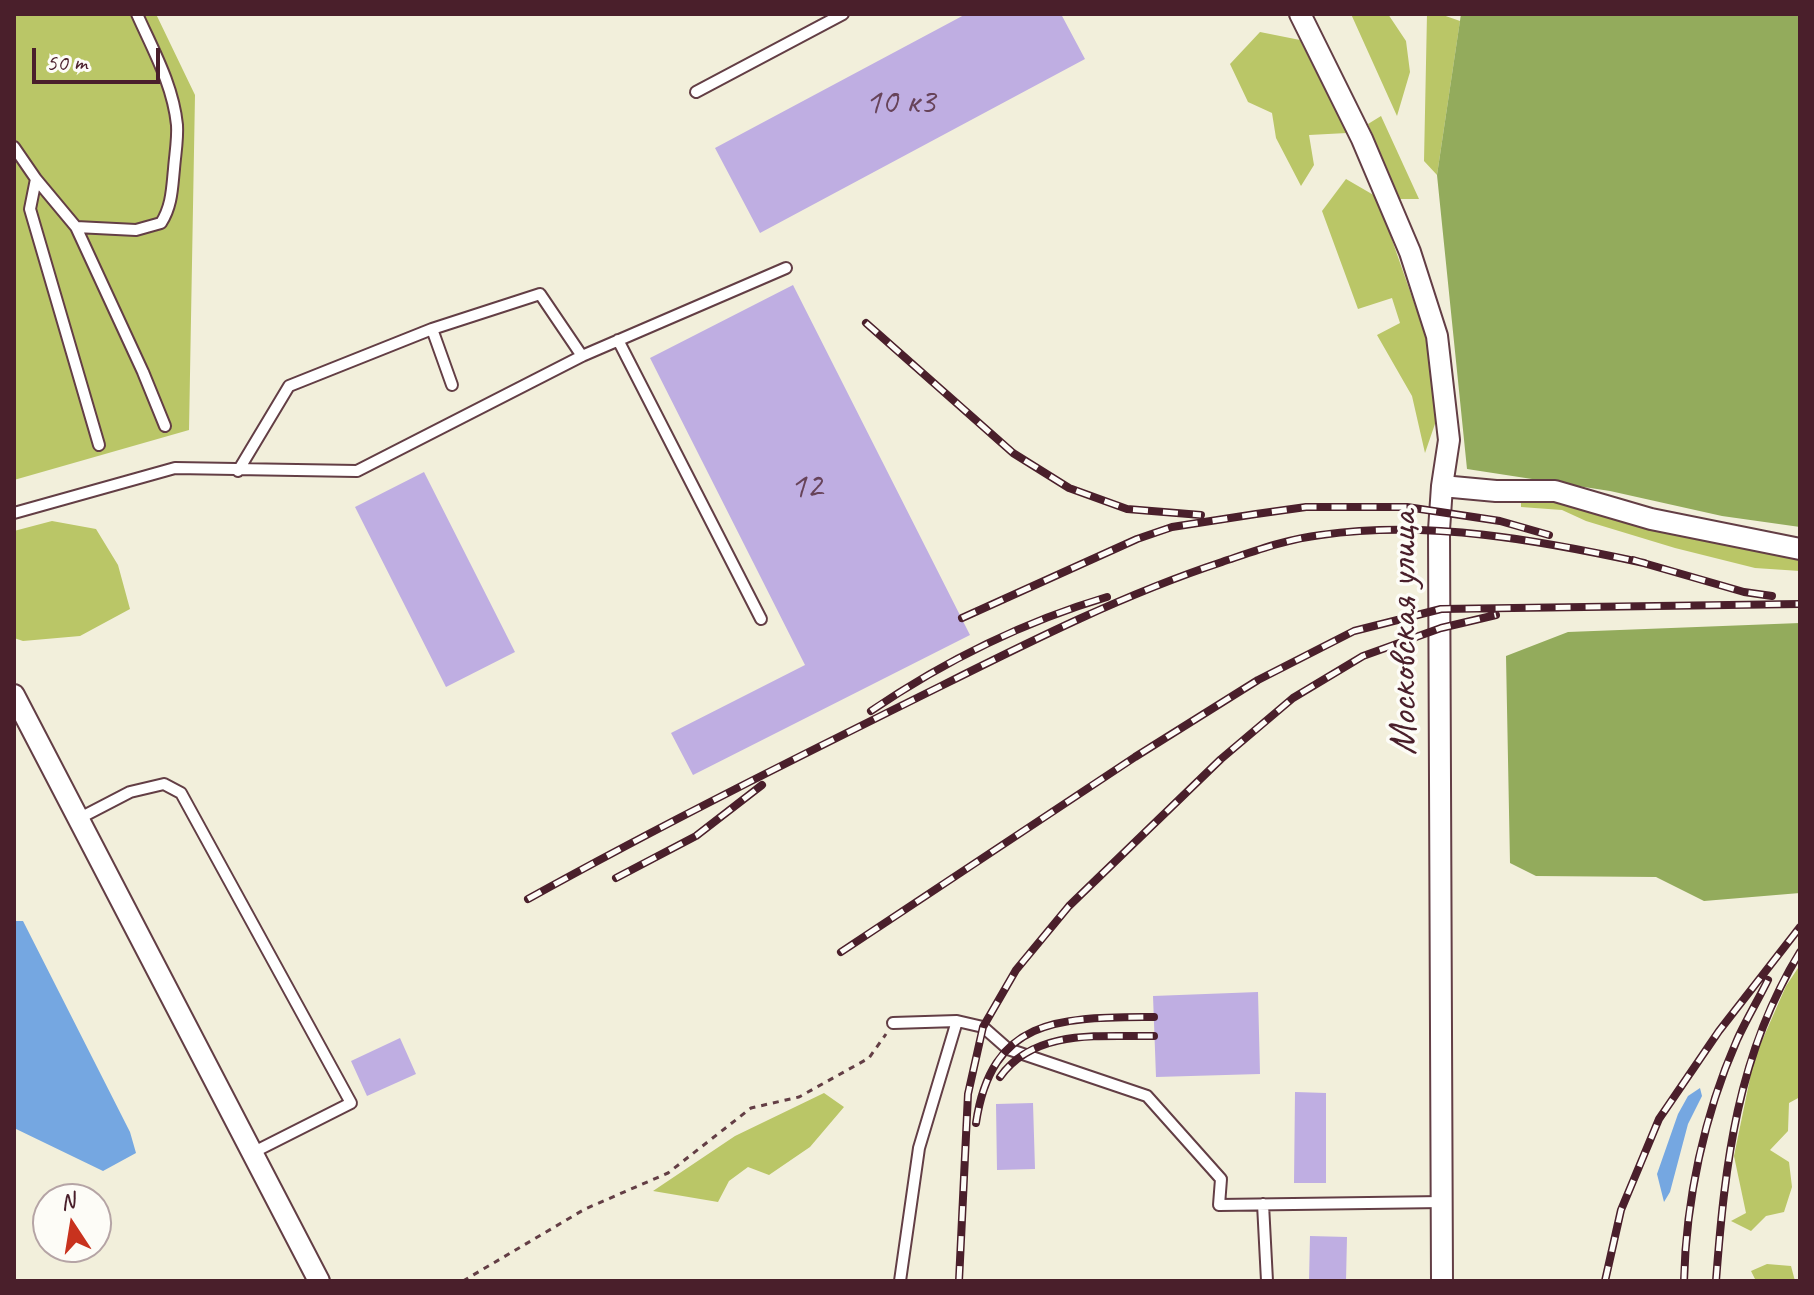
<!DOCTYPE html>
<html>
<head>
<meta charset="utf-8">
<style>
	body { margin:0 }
	#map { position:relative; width:1814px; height:1295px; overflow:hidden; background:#f2efdb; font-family:Caveat,sans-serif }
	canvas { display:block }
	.frame { position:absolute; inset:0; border:16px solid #4a1f2b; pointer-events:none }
	.north { position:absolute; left:32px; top:1183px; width:80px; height:80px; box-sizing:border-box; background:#fdfcf7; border:2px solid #b5a4a5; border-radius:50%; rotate:348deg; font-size:22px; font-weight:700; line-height:32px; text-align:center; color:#4a1f2b }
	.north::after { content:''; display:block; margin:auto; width:28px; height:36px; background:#c8321e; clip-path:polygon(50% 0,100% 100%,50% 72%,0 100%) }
	.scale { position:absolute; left:32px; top:48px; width:128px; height:36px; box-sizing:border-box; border:4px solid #4a1f2b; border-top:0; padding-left:10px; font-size:24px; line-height:28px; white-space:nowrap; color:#4a1f2b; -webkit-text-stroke:6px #fdfcf7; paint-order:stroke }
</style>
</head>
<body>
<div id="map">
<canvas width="1814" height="1295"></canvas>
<div class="frame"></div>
<div class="north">N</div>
<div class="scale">50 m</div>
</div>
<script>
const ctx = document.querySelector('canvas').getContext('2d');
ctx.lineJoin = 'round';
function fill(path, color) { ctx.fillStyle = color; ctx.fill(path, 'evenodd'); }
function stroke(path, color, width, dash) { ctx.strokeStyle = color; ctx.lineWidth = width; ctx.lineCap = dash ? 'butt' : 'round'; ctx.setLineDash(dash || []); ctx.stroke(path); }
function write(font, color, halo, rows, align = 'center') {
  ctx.font = font + ' Caveat,sans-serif'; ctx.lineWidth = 7; ctx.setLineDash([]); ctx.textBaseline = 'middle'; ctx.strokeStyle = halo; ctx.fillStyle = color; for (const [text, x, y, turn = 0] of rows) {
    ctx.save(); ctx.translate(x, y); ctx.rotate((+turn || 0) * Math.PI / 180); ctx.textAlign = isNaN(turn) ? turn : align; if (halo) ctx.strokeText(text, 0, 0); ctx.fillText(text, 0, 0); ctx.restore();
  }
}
const green = new Path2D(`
	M 14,14 L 156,14 L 195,95 L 189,430 L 14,480 Z
	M 1351,14 L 1388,14 L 1406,41 L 1410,72 L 1397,116 Z
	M 1427,14 L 1440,14 L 1460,21 L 1437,175 L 1424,161 Z
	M 1260,32 L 1300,40 L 1347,133 L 1309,135 L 1314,165 L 1301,186 L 1276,138 L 1272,113 L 1248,102 L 1230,64 Z
	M 1381,116 L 1419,199 L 1400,199 L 1368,124 Z
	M 1346,179 L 1377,197 L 1433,357 L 1437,418 L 1425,453 L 1412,396 L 1377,335 L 1400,323 L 1392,298 L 1358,309 L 1322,211 Z
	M 1521,496 L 1548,496 L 1800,556 L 1800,571 L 1755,568 L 1675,548 L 1586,521 L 1562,510 L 1521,507 Z
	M 52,521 L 96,529 L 118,565 L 130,609 L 80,636 L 23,641 L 14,638 L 14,531 Z
	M 1800,965 L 1800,1097 L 1789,1103 L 1788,1131 L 1770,1150 L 1789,1162 L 1792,1187 L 1784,1212 L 1766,1216 L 1751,1231 L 1731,1221 L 1746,1213 L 1734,1156 L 1754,1059 L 1786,986 Z
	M 824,1093 L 844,1107 L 810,1147 L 769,1175 L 748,1167 L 729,1181 L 718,1202 L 653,1191 L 735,1136 Z
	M 1767,1264 L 1791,1266 L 1795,1281 L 1756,1281 L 1751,1271 Z`);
const forest = new Path2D(`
	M 1461,14 L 1800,14 L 1800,527 L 1722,516 L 1610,491 L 1467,469 L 1437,175 Z
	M 1800,623 L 1800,893 L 1704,901 L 1656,877 L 1536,876 L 1510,863 L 1506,656 L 1568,632 Z`);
const water = new Path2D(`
	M 14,921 L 23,921 L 130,1132 L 136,1153 L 103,1171 L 14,1128 Z
	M 1700,1088 L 1702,1096 L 1688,1124 L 1670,1192 L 1664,1202 L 1657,1174 L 1678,1114 L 1688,1096 Z`);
const building = new Path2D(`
	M 966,14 L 1061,14 L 1085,59 L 760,233 L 715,148 Z
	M 793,285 L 970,635 L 693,775 L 671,733 L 805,665 L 650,358 Z
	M 424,472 L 515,652 L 446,687 L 355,507 Z
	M 1258,992 L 1260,1074 L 1156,1077 L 1153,996 Z
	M 400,1038 L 416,1074 L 367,1096 L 351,1061 Z
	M 1295,1092 L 1326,1093 L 1326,1183 L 1294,1183 Z
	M 1033,1103 L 1035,1169 L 997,1170 L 996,1104 Z
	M 1310,1236 L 1347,1237 L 1346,1281 L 1309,1281 Z`);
const path = new Path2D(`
	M 463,1281 L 585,1209 L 668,1173 L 751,1108 L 799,1097 L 869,1058 L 886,1034`);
const lane = new Path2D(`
	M 696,92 L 843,14
	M 14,147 L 36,179 L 76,227 L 143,372 L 165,426
	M 36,179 L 30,209 L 99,445
	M 76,227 L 136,230 L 161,223 C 172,206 172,188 174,169 C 175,155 178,139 177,125 C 173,85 153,50 137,14
	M 432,329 L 452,385
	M 618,340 L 761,619
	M 238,471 L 289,386 L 432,329 L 540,294 L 582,356
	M 14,513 L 175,468 L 357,471 L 582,356 L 786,268
	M 78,819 L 130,792 L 164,784 L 181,793 L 351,1103 L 252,1153
	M 893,1023 L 957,1021 L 983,1027 L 1008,1049 L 1147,1096 L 1221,1179 L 1219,1205 L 1443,1202
	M 1263,1204 L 1267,1281
	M 900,1281 L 919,1148 L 957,1021`);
const street = new Path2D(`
	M 1300,14 L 1362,139 L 1410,252 L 1437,336 L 1449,440 L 1442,486 L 1439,530 L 1442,1281
	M 1442,486 L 1496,491 L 1555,491 L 1651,519 L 1800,549
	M 14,695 L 319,1281`);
const rail = new Path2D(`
	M 866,323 L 1013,453 L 1069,488 L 1127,509 L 1201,515
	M 1633,560 L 1744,592 L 1772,596
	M 962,618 L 1137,539 L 1172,527 L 1256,514 L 1306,507 L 1407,507 L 1500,521 L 1549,535
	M 871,711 C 943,662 1023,622 1107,597
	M 616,878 L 696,836 L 762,785
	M 528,899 C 663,824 802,755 941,686 C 1033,640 1125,594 1222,562 C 1255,551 1287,539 1321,535 C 1430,520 1538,540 1644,563
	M 841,952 L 1135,757 L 1258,680 L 1354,631 L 1441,609 L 1800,604
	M 1000,1077 C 1035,1028 1101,1037 1154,1036
	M 976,1123 C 992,1014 1065,1018 1154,1017
	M 959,1281 L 968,1094 L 983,1027 L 1016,970 L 1069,906 L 1221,759 L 1293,698 L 1363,656 L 1441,628 L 1496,615
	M 1605,1281 L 1621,1210 L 1659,1119 L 1719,1031 L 1800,927
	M 1684,1281 C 1686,1200 1704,1115 1737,1040 C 1746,1020 1758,1000 1768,980
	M 1716,1281 C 1725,1163 1737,1055 1800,952`);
const numberNames = [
	["10 к3",900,104],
	["12",806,488]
];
const streetNames = [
	["Московская улица",1405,633,-90]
];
fill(green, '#bac667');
fill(forest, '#93ab5c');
fill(water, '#75a7e1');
fill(building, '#bfaee2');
stroke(lane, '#633e45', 14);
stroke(street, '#633e45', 24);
stroke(path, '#633e45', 3, [6, 6]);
stroke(lane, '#fff', 10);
stroke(street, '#fff', 20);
stroke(rail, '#4a1f2b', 8);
stroke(rail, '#fdfcf7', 5, [15]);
write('36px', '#674359', null, numberNames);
write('40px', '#4a1f2b', '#fdfcf7', streetNames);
</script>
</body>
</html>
